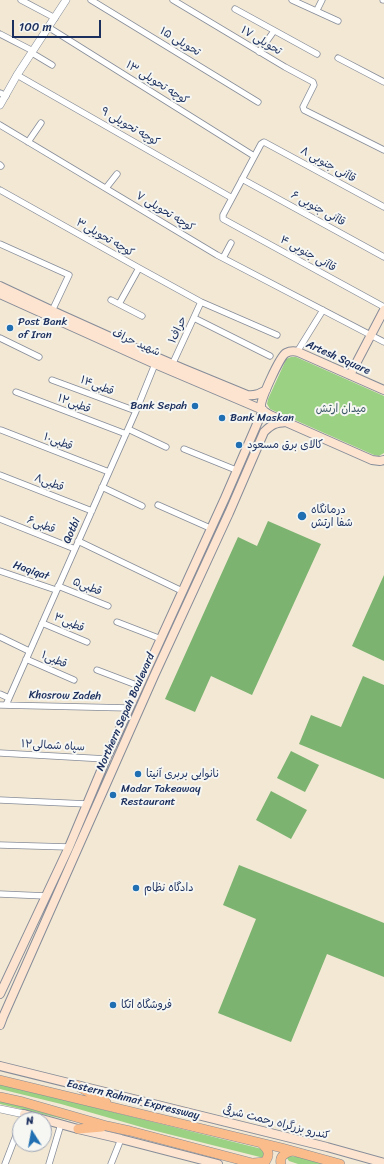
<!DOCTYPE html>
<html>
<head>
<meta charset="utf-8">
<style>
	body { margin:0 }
	#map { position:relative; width:384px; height:1164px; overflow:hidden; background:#f2e8d4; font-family:Sriracha,sans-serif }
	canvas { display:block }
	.north { position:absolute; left:12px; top:1112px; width:40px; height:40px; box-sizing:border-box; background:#f6f6f2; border:1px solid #9ea6b7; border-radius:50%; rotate:349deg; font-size:11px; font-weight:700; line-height:16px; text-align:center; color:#1b2f5e }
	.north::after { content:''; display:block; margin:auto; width:14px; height:18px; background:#1f6fb2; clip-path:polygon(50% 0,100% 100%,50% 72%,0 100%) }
	.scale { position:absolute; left:12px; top:20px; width:89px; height:18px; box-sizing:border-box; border:2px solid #1b2f5e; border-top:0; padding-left:5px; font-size:12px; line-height:14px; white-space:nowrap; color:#1b2f5e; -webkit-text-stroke:3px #f6f6f2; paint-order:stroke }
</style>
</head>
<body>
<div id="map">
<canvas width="384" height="1164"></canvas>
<div class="north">N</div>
<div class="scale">100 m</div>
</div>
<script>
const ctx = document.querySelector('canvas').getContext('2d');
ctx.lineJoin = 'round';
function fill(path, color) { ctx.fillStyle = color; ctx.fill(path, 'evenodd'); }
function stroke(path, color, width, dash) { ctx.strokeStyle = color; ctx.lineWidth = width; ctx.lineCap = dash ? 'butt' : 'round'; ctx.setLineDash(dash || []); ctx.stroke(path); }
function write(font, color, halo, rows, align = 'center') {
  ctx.font = font + ' Sriracha,"Playpen Sans Arabic",sans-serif'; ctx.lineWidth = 4; ctx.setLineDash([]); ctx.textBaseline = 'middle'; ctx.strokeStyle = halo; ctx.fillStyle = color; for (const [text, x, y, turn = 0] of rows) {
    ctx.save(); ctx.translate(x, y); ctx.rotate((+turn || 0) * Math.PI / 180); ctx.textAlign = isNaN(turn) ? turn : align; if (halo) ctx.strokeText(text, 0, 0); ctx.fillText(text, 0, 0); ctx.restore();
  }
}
const green = new Path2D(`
	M 291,357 L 296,357 L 384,396 L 384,453 L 379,456 L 374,455 L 270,409 L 267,404 L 268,399 L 285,362 L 286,359 Z
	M 0,1084 L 262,1149 L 265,1151 L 264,1158 L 148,1129 L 61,1104 L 0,1089 Z
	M 0,1101 L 78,1120 L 72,1121 L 0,1104 Z
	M 289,1156 L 301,1157 L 326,1164 L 298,1164 L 289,1161 L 287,1158 Z`);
const forest = new Path2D(`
	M 268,521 L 321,544 L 252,695 L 211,676 L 195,712 L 165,699 L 238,537 L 257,546 Z
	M 384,575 L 384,661 L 352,646 Z
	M 363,676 L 384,685 L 384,779 L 299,744 L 311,715 L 341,727 Z
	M 291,751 L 319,765 L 305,792 L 277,778 Z
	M 271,791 L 307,810 L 291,839 L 256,820 Z
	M 239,865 L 384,923 L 384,977 L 327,954 L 291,1042 L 218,1013 L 256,919 L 223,905 Z`);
const minor = new Path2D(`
	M 21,0 L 55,18
	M 91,0 L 258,102
	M 173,0 L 285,67 L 313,82 L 314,85 L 303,107 L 304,110 L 384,150
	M 292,0 L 338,21
	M 383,0 L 384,0
	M 318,8 L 322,0
	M 235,9 L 317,54
	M 48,27 L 254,156
	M 0,34 L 33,51
	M 259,52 L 274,31
	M 32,53 L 52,65
	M 338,58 L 384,82
	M 17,75 L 232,198
	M 0,93 L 6,96
	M 0,125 L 217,255 L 384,342
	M 28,142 L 41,123
	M 0,165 L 1,166
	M 242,179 L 384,257
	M 106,188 L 117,174
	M 0,190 L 139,268 L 201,302 L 277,335
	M 384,207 L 264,142 L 261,144 L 223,215 L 223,219 L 384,307
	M 0,244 L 69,275 L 52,311
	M 223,258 L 231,243
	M 111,300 L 142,316
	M 119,304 L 139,268
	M 194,318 L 270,356
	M 0,338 L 39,357
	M 297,352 L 323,310
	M 172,365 L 201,302
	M 52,380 L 136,411
	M 16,392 L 126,434
	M 128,429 L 166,447
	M 1,430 L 109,472
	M 184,449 L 236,470
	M 0,475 L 92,511
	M 102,487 L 142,506
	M 158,505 L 210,528
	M 0,519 L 75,549
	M 78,541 L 182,591
	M 0,571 L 56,590
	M 58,586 L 108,606
	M 117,622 L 161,639
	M 42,623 L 87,642
	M 0,637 L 29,651
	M 26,659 L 74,680
	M 97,670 L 139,686
	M 0,694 L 9,698
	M 0,705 L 129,708
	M 6,705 L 136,411 L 155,364
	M 0,753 L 106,759
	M 0,800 L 87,804
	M 0,845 L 69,847
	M 0,894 L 46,896
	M 5,1164 L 20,1125
	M 49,1164 L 61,1124
	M 111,1164 L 121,1139`);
const tertiary = new Path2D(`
	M 0,105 L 17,75 L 66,0
	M 0,1109 L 24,1114`);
const secondary = new Path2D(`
	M 0,286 C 81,325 163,361 247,395 C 255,396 259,394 266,390
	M 0,294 L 155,364 L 263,410 L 225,498 L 106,759 L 69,847 L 0,994
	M 350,375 L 384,310
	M 384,390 L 298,352 C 294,351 290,351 286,353 C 280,356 260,400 261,407 C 262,411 267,413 270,415 L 372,460 L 380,461 L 384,460
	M 0,1025 L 3,1017 L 154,676 L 229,513 L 264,432 C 272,424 275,423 286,422
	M 0,1066 L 327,1147 L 384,1163
	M 24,1114 L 78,1129 L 121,1139 L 218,1164`);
const trunk = new Path2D(`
	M 0,1080 L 282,1148 L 340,1164
	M 76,1085 L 106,1102
	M 0,1097 L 23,1102 L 107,1126 L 130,1131 L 256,1164
	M 78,1129 L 102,1127
	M 253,1163 L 265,1162 C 271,1154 268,1149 261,1143
	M 281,1164 C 279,1156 285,1153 292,1151`);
const markers = [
	[10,328,4,"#1f6fb2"],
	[195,406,4,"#1f6fb2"],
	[222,418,4,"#1f6fb2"],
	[239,445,4,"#1f6fb2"],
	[302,516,5,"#1f6fb2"],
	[138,774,4,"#1f6fb2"],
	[113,795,4,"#1f6fb2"],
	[136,888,4,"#1f6fb2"],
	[113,1005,4,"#1f6fb2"]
];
const streetNames = [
	["تحویلی ۱۷",261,41,31],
	["تحویلی ۱۵",180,42,31],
	["کوچه تحویلی ۱۳",157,83,32],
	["کوچه تحویلی ۹",130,127,30],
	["قاآنی جنوبی ۸",328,165,29],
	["قاآنی جنوبی ۶",318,209,29],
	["کوچه تحویلی ۷",165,212,31],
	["کوچه تحویلی۳",105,238,30],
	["قاآنی جنوبی ۴",308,254,29],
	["حراف۱",178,330,-65],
	["شهید حراف",136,343,24],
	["Artesh Square",338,358,24],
	["قطبی۱۴",97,386,21],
	["قطبی۱۲",74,404,21],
	["قطبی۱۰",58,442,21],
	["قطبی۸",49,483,21],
	["قطبی۶",41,525,21],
	["Qotbi",72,531,-66],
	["Haqiqat",31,571,19],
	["قطبی۵",87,587,22],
	["قطبی۳",69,623,23],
	["قطبی۱",54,660,23],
	["Khosrow Zadeh",65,696,1],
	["Northern Sepah Boulevard",126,712,-66],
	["سپاه شمالی۱۲",53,746,3],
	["Eastern Rahmat Expressway",133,1100,14],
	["کندرو بزرگراه رحمت شرقی",276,1123,14]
];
const poiNames = [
	["Post Bank",18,322],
	["of Iran",18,335],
	["Bank Sepah",187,406,"right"],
	["Bank Maskan",230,418],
	["کالای برق مسعود",247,445],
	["درمانگاه",311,510],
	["شفا ارتش",311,523],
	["نانوایی بربری آنیتا",146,774],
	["Madar Takeaway",121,789],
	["Restaurant",121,802],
	["دادگاه نظام",144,888],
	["فروشگاه اتکا",121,1005]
];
const parkNames = [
	["میدان ارتش",341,409]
];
fill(green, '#9bd182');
fill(forest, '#7cb370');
stroke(minor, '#868c99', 7);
stroke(tertiary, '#868c99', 8);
stroke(secondary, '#868c99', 10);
stroke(trunk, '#868c99', 10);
stroke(minor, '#fff', 5.5);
stroke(tertiary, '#fff', 7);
stroke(secondary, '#fde4d0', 8);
stroke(trunk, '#f9bc8a', 9);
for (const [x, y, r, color] of markers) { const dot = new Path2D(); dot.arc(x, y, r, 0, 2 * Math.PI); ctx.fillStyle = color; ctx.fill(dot); stroke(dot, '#f6f6f2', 1.5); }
write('11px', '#1b2f5e', '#f6f6f2', streetNames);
write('11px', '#1b2f5e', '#f6f6f2', poiNames, 'left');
write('11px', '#3b5867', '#f6f6f2', parkNames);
</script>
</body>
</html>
